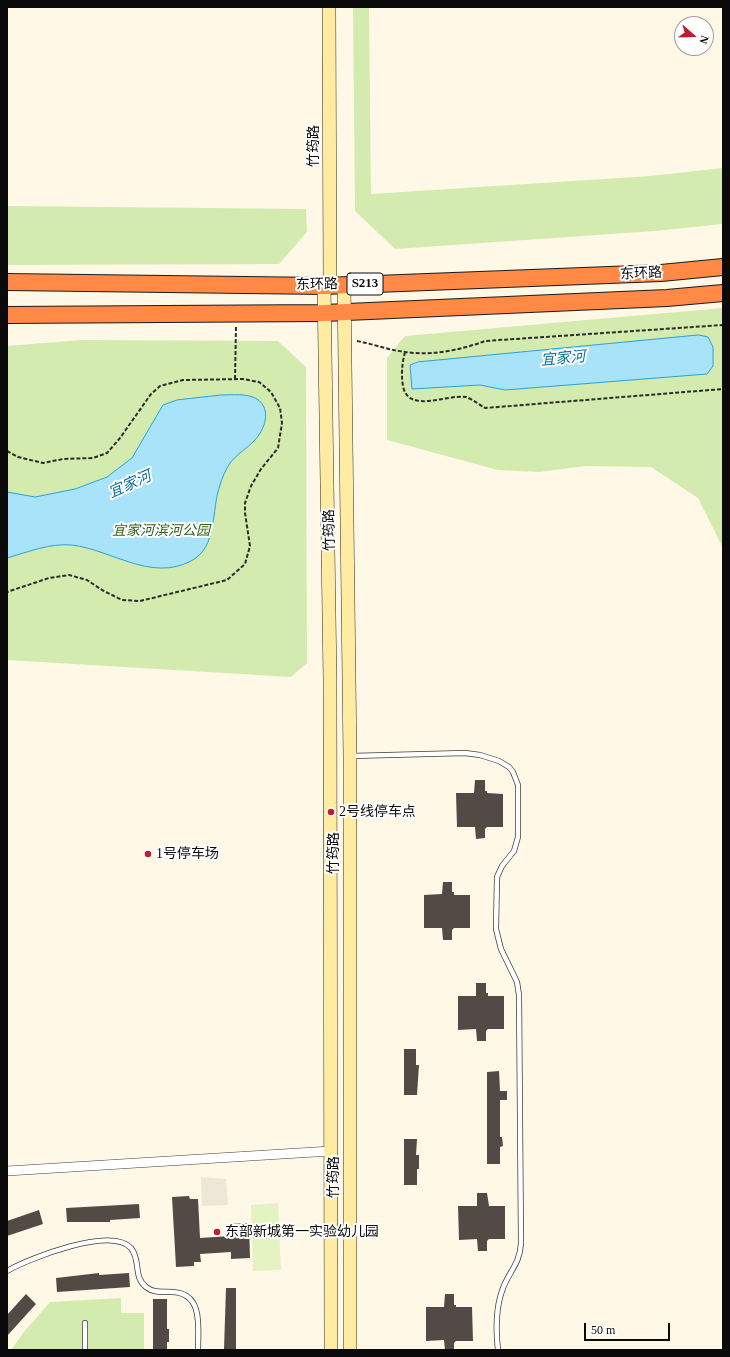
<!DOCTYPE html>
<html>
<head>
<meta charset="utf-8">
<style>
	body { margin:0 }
	#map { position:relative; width:730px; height:1357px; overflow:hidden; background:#fff8e7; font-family:"Times New Roman",serif }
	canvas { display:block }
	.frame { position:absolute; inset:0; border:8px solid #0a0a0a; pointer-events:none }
	.north { position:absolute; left:674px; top:16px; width:40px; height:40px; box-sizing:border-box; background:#fff; border:1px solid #9d9d9d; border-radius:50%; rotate:110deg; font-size:11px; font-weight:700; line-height:16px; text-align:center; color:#0a0a0a }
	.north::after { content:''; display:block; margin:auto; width:14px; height:18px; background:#c21a31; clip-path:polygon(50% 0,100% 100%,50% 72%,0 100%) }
	.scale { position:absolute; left:584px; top:1323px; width:86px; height:18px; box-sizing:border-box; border:2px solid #0a0a0a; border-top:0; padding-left:5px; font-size:12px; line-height:14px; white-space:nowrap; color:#0a0a0a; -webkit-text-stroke:3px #fff; paint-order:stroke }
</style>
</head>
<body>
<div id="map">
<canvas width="730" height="1357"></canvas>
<div class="frame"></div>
<div class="north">N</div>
<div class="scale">50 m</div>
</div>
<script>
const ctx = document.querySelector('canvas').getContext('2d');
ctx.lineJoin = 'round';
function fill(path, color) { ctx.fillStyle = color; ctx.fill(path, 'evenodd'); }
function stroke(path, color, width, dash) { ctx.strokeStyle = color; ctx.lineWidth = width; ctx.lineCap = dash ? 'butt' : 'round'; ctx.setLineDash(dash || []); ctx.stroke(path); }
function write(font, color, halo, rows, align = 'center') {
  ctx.font = font + ' "Times New Roman","Noto Sans SC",serif'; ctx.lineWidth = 4; ctx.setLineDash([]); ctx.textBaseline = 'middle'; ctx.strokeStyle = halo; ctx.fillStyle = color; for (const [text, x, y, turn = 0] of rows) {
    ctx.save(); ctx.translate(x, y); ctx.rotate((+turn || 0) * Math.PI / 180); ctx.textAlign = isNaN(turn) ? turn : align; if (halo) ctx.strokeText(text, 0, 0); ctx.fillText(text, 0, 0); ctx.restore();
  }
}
const green = new Path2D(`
	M 353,7 L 369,7 L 371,194 L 650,176 L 723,168 L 723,224 L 655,231 L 395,249 L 355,211 Z
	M 7,206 L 306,209 L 307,232 L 279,264 L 7,265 Z
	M 723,308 L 723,548 L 698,498 L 651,467 L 586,466 L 539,472 L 498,470 L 387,440 L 387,358 L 405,336 Z
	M 81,340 L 278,341 L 306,367 L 307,663 L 291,677 L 7,660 L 7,346 Z
	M 121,1298 L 121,1313 L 144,1313 L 144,1350 L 11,1350 L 23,1333 L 50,1302 Z`);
const pitch = new Path2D(`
	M 278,1203 L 281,1270 L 253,1271 L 251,1205 Z`);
const plaza = new Path2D(`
	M 201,1177 L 226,1179 L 228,1205 L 202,1206 Z`);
const water = new Path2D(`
	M 699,335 L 708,337 L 713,347 L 713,366 L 707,374 L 505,390 L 480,385 L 412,389 L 410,365 L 418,362 Z
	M 221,395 C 232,395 247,393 257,399 C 272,409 265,430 254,441 C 247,448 236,455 230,463 C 226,469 222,478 220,485 C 211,510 218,547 191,561 C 151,582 112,550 72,545 C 50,543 28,552 7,558 L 7,492 L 35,497 L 75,489 L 107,477 L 132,458 L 163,405 L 177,400 Z`);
const building = new Path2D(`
	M 475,780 L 485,780 L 485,791 L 487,791 L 487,793 L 503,794 L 503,827 L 487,827 L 485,829 L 485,838 L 476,839 L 475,827 L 457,827 L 456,793 L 474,793 Z
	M 443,882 L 452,882 L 452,892 L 454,892 L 454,895 L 470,895 L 470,928 L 454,928 L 452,930 L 452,940 L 443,940 L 442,928 L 424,928 L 424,895 L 442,894 Z
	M 476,983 L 486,983 L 486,993 L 488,993 L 488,996 L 504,996 L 504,1029 L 488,1029 L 486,1031 L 486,1041 L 477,1041 L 476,1029 L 458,1030 L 458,996 L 476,996 Z
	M 404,1049 L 416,1049 L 416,1065 L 419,1065 L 417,1095 L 404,1095 Z
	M 499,1071 L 500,1091 L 507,1091 L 507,1100 L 500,1100 L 500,1137 L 502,1137 L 503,1146 L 500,1147 L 500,1164 L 487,1164 L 487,1072 Z
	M 404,1139 L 417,1139 L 416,1155 L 419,1155 L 419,1169 L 417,1169 L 417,1185 L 404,1185 Z
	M 477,1193 L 487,1193 L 489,1206 L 505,1206 L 505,1239 L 489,1239 L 487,1241 L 487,1251 L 478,1251 L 477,1239 L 459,1240 L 458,1206 L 477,1206 Z
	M 189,1196 L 190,1199 L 198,1199 L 200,1238 L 230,1236 L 230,1224 L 249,1223 L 250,1258 L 231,1259 L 231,1252 L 200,1254 L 201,1262 L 194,1262 L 194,1266 L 176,1267 L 172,1197 Z
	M 139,1204 L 140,1218 L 110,1220 L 110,1222 L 67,1222 L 66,1208 Z
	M 39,1210 L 43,1224 L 7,1236 L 7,1221 Z
	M 99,1273 L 99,1275 L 129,1273 L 130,1287 L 57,1292 L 56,1278 Z
	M 226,1288 L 236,1288 L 236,1350 L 224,1349 Z
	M 26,1294 L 36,1304 L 7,1336 L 7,1315 Z
	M 445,1294 L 454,1294 L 454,1305 L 456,1305 L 456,1307 L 472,1307 L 473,1341 L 456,1341 L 454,1343 L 454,1350 L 445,1350 L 444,1340 L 426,1341 L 426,1307 L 444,1307 Z
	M 153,1299 L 167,1299 L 167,1329 L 169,1329 L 169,1342 L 167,1342 L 167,1350 L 153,1350 Z`);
const path = new Path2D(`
	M 357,341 C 373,344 389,350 405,352 C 431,356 461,350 485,341 L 723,325
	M 405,352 C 402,364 401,374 403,386 C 408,414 447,394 466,397 C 472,399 480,405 485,408 L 723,389
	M 235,379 L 236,326
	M 7,451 L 18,457 L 43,463 L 63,459 L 93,458 L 107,453 L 120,438 L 151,394 L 160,386 L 183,380 L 243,379 L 259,382 L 271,392 L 280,408 L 282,423 L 278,448 L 261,469 L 251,486 L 245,503 L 245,513 L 250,546 L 245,564 L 227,580 L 140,601 L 122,600 L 102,590 L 87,580 L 69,575 L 49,578 L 7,592`);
const lane = new Path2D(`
	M 351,756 L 465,753 L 480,755 L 499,761 L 509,767 L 513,772 L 518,785 L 518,837 L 514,851 L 502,866 L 497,877 L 496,929 L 501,949 L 517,982 L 519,995 L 521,1243 C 520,1265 508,1272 502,1291 C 496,1308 496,1332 498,1350
	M 7,1271 C 30,1258 111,1226 131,1248 C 141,1260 133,1277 146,1287 C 155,1294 163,1291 172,1292 C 204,1293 198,1328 198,1350
	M 85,1323 L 85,1350`);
const street = new Path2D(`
	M 7,1171 L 331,1151`);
const secondary = new Path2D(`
	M 329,7 L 330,285
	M 344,285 L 350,757 L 350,1350
	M 324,286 L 330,679 L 331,1350`);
const highway = new Path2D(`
	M 7,282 L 324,286 L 661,273 L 723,267
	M 7,315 L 324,313 L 667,298 L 723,293`);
const markers = [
	[331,812,4,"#c21a31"],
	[148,854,4,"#c21a31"],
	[217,1232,4,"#c21a31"]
];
const shields = [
	[365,284,36]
];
const shieldNames = [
	["S213",365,284]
];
const streetNames = [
	["竹筠路",314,146,-90],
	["东环路",641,274,-3],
	["东环路",317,285,-1],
	["竹筠路",330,530,-91],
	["竹筠路",334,853,-90],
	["竹筠路",334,1177,-90]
];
const parkNames = [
	["宜家河滨河公园",161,531]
];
const poiNames = [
	["2号线停车点",339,812],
	["1号停车场",156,854],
	["东部新城第一实验幼儿园",225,1232]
];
const waterNames = [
	["宜家河",563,359,-5],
	["宜家河",130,485,-24]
];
fill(green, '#d4ebaf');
fill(pitch, '#e5f2c1');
fill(plaza, '#eee6d7');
fill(water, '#a8e3fa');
stroke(water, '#2aa1d6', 1);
fill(building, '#534a46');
stroke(lane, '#3d3d3d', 6);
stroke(street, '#3d3d3d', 10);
stroke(secondary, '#2c2c2c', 14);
stroke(highway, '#1b1b1b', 18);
stroke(path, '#2c2c2c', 2, [4, 2]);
stroke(lane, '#fff', 4.5);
stroke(street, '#fff', 9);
stroke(secondary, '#ffeca2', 13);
stroke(highway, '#ff8945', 16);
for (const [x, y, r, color] of markers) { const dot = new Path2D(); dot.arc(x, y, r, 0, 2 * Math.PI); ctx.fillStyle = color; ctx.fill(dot); stroke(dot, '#fff', 1.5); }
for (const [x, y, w] of shields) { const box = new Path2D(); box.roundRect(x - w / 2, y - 11, w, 22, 3); ctx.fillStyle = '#fff'; ctx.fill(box); stroke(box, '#0a0a0a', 1); }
write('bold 13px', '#0a0a0a', null, shieldNames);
write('14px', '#0a0a0a', '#fff', streetNames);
write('italic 14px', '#2e6417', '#fff', parkNames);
write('14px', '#0a0a0a', '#fff', poiNames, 'left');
write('italic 15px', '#0d6fa2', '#fff', waterNames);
</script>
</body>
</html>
